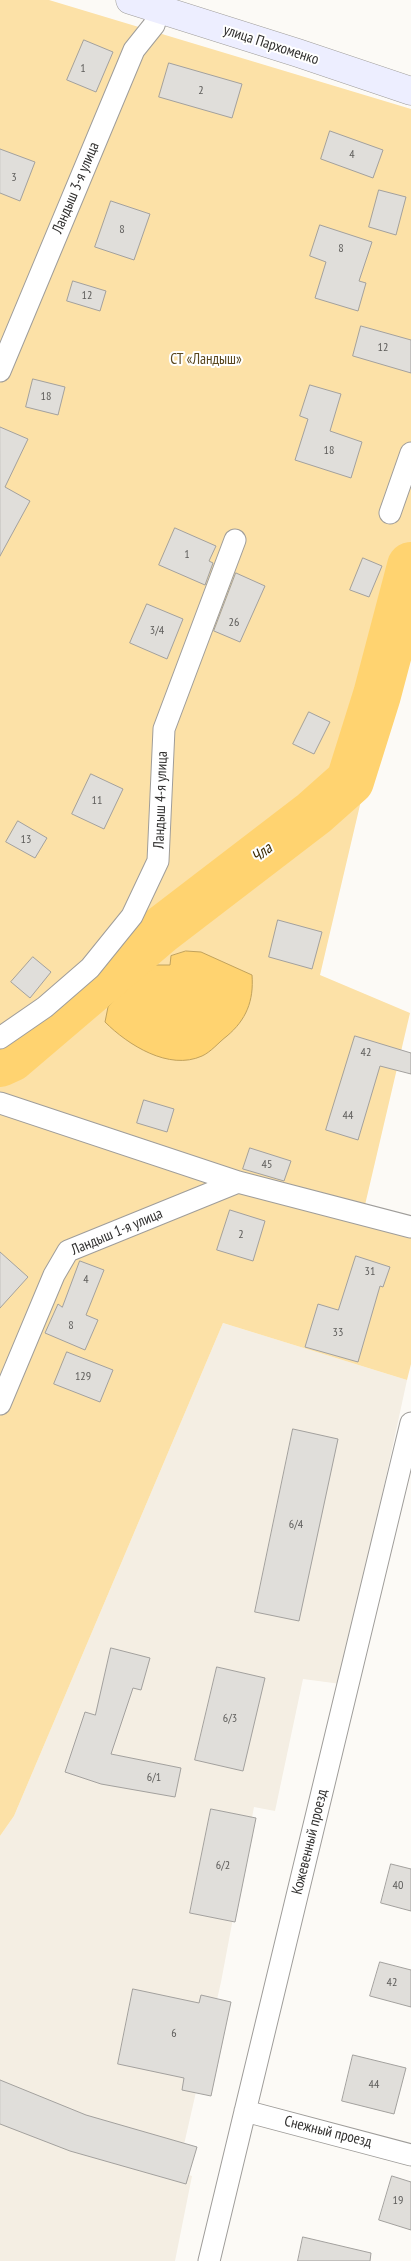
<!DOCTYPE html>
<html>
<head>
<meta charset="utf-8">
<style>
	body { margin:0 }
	canvas { display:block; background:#fcfaf6 }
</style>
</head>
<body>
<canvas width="411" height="2261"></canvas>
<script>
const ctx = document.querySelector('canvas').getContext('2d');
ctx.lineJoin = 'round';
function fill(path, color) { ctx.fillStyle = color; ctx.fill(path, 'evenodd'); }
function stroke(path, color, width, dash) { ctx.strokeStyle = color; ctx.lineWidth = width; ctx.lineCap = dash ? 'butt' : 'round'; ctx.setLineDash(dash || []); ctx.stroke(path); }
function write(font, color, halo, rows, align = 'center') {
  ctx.font = font + ' "PT Sans Narrow",sans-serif'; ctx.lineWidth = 4; ctx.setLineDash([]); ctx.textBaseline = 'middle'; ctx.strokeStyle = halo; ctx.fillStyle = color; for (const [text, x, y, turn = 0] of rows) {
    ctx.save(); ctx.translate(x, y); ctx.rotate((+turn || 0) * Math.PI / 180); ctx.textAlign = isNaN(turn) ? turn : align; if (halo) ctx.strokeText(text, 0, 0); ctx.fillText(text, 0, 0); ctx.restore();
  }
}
const built = new Path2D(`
	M 223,1323 L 407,1380 L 341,1684 L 303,1679 L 275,1811 L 254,1807 L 221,1982 L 178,2171 L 192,2176 L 175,2261 L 0,2261 L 0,1836 L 14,1816 Z`);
const green = new Path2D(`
	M 0,0 L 49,0 L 411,109 L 411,547 L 396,652 L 320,975 L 410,1013 L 361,1222 L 411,1234 L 411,1364 L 407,1380 L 223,1323 L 14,1816 L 0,1836 Z`);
const water = new Path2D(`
	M 186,951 L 201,952 L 252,975 C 254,1001 246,1020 227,1036 C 219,1042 211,1052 202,1056 C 169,1071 128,1045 105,1022 L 108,1007 L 148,965 L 170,965 L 171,956 Z`);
const river = new Path2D(`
	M 0,1063 L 11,1058 L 160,931 L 314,813 L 350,781 L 377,695 L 411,566`);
const building = new Path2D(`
	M 84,40 L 113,52 L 96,92 L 67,80 Z
	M 169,63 L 242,84 L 232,118 L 159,97 Z
	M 330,131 L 383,150 L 373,178 L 321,159 Z
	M 0,149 L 35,162 L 20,201 L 0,193 Z
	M 379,190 L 406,197 L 396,235 L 369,227 Z
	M 111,201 L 150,214 L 134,260 L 95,247 Z
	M 320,225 L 372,242 L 359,281 L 366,283 L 358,311 L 315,298 L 326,262 L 310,256 Z
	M 73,281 L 106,291 L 100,311 L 67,301 Z
	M 361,326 L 411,340 L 411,373 L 353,356 Z
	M 33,379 L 65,387 L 58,415 L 26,407 Z
	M 310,385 L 341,394 L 330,431 L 362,442 L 351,478 L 295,460 L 308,419 L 300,416 Z
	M 0,427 L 28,439 L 5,487 L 30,501 L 0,556 Z
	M 175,528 L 216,546 L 209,561 L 213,563 L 205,585 L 159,565 Z
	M 363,558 L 382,566 L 369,597 L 350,590 Z
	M 236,573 L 265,586 L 240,642 L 214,631 Z
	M 147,604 L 183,619 L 167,659 L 130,643 Z
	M 309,712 L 330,722 L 314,754 L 293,744 Z
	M 91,774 L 123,789 L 104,829 L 72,814 Z
	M 18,821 L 47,838 L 35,858 L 6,842 Z
	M 278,920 L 322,932 L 312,969 L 269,957 Z
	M 33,957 L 51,972 L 30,998 L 11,982 Z
	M 355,1036 L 411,1053 L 411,1074 L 380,1066 L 358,1140 L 326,1130 Z
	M 144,1100 L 174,1109 L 167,1132 L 137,1123 Z
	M 250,1148 L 291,1161 L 284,1181 L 243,1169 Z
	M 230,1210 L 265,1221 L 253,1261 L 217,1250 Z
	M 0,1252 L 28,1277 L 0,1308 Z
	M 356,1256 L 390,1267 L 383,1287 L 380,1286 L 358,1362 L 305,1347 L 318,1304 L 338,1310 Z
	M 80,1261 L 104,1270 L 86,1315 L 98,1320 L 85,1350 L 45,1333 L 58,1304 L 62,1307 Z
	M 67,1352 L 113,1370 L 100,1402 L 54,1384 Z
	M 293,1429 L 338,1439 L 299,1621 L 255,1612 Z
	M 111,1648 L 150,1658 L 141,1690 L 133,1688 L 111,1754 L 181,1768 L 175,1797 L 101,1784 L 65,1772 L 85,1712 L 95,1715 Z
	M 217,1667 L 265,1678 L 243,1771 L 195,1760 Z
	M 211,1809 L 256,1818 L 235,1922 L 190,1913 Z
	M 391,1864 L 411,1869 L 411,1911 L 381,1903 Z
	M 380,1962 L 411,1970 L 411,2007 L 370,1996 Z
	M 133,1989 L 199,2003 L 201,1995 L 231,2002 L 211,2096 L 182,2090 L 184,2078 L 118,2064 Z
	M 353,2055 L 406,2068 L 394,2114 L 342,2101 Z
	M 0,2080 L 86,2115 L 197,2147 L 186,2184 L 70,2151 L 0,2124 Z
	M 392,2176 L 411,2182 L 411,2230 L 379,2220 Z
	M 303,2237 L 371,2253 L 370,2261 L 298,2261 Z`);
const street = new Path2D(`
	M 0,371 L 134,50 L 154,25 L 159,9
	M 390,513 L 411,453
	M 0,1038 L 45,1007 L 90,968 L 132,916 L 158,861 L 164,729 L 235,540
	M 0,1103 L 238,1182 L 411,1227
	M 0,1404 L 54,1275 L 68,1251 L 238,1182
	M 245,2111 L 411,2155
	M 209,2261 L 411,1423`);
const secondary = new Path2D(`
	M 130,0 L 298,53 L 411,91`);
const numberNames = [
	["1",83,69],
	["2",201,91],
	["4",352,155],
	["3",14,178],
	["8",122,230],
	["8",341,249],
	["12",87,296],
	["12",383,348],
	["18",46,397],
	["18",329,451],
	["1",187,555],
	["26",234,623],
	["3/4",157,631],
	["11",97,801],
	["13",26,840],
	["42",366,1053],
	["44",348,1116],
	["45",267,1165],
	["2",241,1235],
	["31",370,1272],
	["4",86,1280],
	["8",71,1326],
	["33",338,1333],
	["129",83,1377],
	["6/4",296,1525],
	["6/3",230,1719],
	["6/1",154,1778],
	["6/2",223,1866],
	["40",398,1886],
	["42",392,1983],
	["6",174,2034],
	["44",374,2085],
	["19",398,2201]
];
const streetNames = [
	["улица Пархоменко",271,45,18],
	["Ландыш 3-я улица",76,188,-67],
	["Ландыш 4-я улица",161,800,-88],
	["Ландыш 1-я улица",117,1232,-23],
	["Кожевенный проезд",310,1842,-76],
	["Снежный проезд",328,2132,14]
];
const parkNames = [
	["СТ «Ландыш»",206,360]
];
const waterNames = [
	["Чла",262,853,-37]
];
fill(built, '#f4eee3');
fill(green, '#fce1a7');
fill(water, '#ffd370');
stroke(water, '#c1a25c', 1);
stroke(river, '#ffd370', 48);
fill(building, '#e0deda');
stroke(building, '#a3a19e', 1);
stroke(street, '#9f9d9a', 23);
stroke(secondary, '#9f9d9a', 29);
stroke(street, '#fff', 21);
stroke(secondary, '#edeeff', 28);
write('12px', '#5d5c5a', null, numberNames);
write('15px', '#31302f', '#fff', streetNames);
write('15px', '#59471e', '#fff', parkNames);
write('italic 16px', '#3b2900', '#fff', waterNames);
</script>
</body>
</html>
